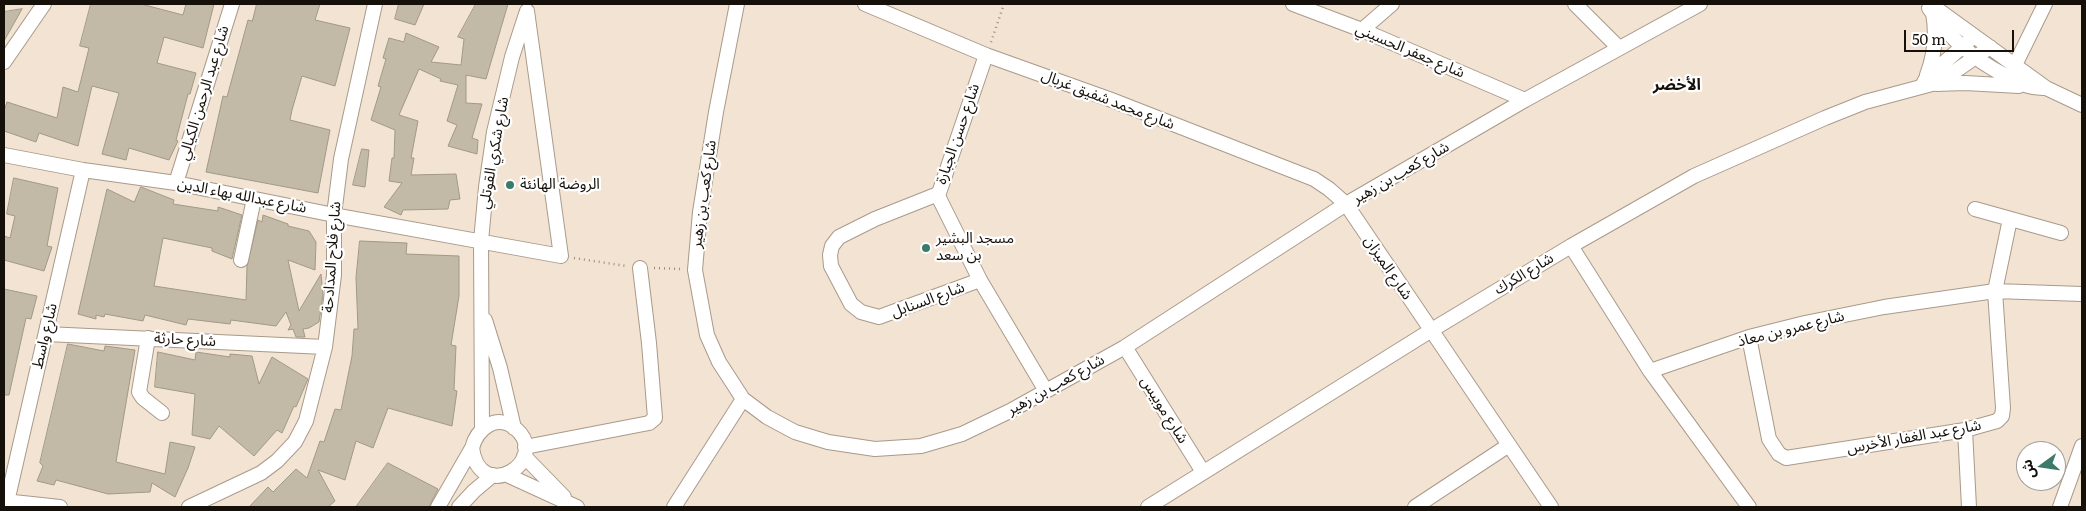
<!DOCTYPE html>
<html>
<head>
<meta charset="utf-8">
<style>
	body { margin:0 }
	#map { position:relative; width:2086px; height:511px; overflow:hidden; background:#f3e3d2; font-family:Literata,"Noto Sans Arabic",serif }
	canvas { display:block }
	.frame { position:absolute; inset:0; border:5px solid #15100a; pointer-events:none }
	.north { position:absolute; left:2016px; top:441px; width:50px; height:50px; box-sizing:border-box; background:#fff; border:1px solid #a19f9d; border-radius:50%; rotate:256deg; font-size:14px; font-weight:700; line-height:20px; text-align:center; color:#15100a }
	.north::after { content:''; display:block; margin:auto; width:18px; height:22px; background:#3b7b6a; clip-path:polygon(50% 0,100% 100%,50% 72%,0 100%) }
	.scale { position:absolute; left:1904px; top:30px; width:110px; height:22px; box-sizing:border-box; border:2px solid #15100a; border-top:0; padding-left:6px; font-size:15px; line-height:18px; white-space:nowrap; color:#15100a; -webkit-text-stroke:4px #fff; paint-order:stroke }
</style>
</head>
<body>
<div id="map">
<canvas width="2086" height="511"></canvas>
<div class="frame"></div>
<div class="north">ش</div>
<div class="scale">50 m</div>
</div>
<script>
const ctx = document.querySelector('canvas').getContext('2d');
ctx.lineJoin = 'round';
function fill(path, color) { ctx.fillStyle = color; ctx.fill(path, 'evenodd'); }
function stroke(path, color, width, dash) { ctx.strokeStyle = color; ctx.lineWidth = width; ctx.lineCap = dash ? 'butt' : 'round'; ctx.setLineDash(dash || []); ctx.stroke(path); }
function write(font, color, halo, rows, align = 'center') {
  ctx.font = font + ' Literata,"Noto Sans Arabic",serif'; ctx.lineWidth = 4.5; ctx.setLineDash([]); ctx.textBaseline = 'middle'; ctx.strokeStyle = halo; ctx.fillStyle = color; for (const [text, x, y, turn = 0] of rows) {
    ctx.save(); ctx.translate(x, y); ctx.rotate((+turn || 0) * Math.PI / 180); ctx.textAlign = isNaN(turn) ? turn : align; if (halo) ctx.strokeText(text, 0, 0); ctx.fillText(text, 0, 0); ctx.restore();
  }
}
const building = new Path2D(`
	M 91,4 L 141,4 L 183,15 L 186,4 L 214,4 L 203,48 L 164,37 L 163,41 L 157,63 L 196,73 L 190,94 L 188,94 L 176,140 L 178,141 L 169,160 L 129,148 L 126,160 L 102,154 L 119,93 L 92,86 L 78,146 L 39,133 L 36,142 L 4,131 L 4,111 L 7,102 L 57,118 L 63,87 L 78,92 L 89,48 L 80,46 Z
	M 257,4 L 320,4 L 315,20 L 350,28 L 335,86 L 302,76 L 292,110 L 290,120 L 330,130 L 318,193 L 206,172 L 223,96 L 227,97 L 248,20 L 252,21 Z
	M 399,4 L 424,4 L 415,25 L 395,19 Z
	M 476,4 L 508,4 L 486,79 L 466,75 L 466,103 L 482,104 L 472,138 L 478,140 L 477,154 L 448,146 L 457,125 L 447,121 L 458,85 L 440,81 L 441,79 L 419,69 L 399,115 L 418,121 L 411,158 L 414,158 L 411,175 L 456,174 L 460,199 L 450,200 L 448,209 L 403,210 L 401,215 L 384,207 L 402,183 L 389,181 L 392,158 L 394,158 L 395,130 L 371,120 L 381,87 L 378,86 L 386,59 L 383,58 L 389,38 L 404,42 L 406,33 L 439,47 L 431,62 L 461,65 L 464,39 L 458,37 Z
	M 22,9 L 4,41 L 4,12 Z
	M 362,149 L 369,150 L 365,187 L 353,185 Z
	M 14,178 L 58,188 L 47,246 L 52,247 L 44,271 L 4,260 L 4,236 L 10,238 L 15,216 L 7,214 Z
	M 141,187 L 174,200 L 173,204 L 218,211 L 218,207 L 242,215 L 232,259 L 212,251 L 212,248 L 163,238 L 154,286 L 246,300 L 247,266 L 258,220 L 262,222 L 263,215 L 288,224 L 288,226 L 309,231 L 316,242 L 315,270 L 288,260 L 299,311 L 321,274 L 323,295 L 319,322 L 309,328 L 303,329 L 305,337 L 296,337 L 293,329 L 288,330 L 291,325 L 286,312 L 276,326 L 231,320 L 230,324 L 188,319 L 186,325 L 145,315 L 143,321 L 105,314 L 104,317 L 96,315 L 96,319 L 78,314 L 107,189 L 134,202 Z
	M 360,241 L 407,243 L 406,254 L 459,256 L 459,296 L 451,345 L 456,346 L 454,390 L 457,391 L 452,426 L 388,408 L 373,448 L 356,441 L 345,480 L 318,470 L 335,501 L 328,507 L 249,507 L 268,487 L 273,492 L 296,469 L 307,478 L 320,441 L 324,442 L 335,409 L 341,410 L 352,356 L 354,329 L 358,329 L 356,278 Z
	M 4,289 L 37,296 L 31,319 L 26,318 L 9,395 L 4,395 Z
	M 68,344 L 104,351 L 105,346 L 135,350 L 116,462 L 165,474 L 170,442 L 195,447 L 188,468 L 175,497 L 152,483 L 150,492 L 108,494 L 56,480 L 54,485 L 37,481 L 43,466 L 40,463 Z
	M 158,352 L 195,360 L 196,352 L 230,357 L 230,354 L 252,356 L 259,384 L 272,357 L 308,379 L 296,407 L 294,406 L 282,433 L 277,430 L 254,456 L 219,426 L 210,439 L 192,435 L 195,394 L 155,387 Z
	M 388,463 L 438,489 L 429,507 L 356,507 Z`);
const path = new Path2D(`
	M 991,42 L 1004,4
	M 574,258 L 626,266
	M 654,268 L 681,269`);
const minor = new Path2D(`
	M 737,4 L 716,112 L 700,212 L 695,270 L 707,335 L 719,362 L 743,399 L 767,417 L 795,432 L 828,442 L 875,449 L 921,446 L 962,434 L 1010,411 L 1125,347 L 1346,204 L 1525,100 L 1700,4
	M 865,4 L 986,55 L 1109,99 L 1314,179 L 1329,189 L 1346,204 L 1551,507
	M 1293,4 L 1362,30 L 1525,100
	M 1575,4 L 1619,48
	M 1930,4 L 2046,88 L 2082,105
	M 1929,8 C 1950,39 1973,59 2006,76 C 2020,83 2030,89 2046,88
	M 1362,30 L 1392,4
	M 986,55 L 938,196 L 980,280 L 1046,391
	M 4,62 L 44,4
	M 2015,65 L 2045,4
	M 1927,75 C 1935,54 1937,35 1933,13
	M 1936,84 L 1965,83 L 2019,86
	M 1922,86 L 1927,77 L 1968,42
	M 4,155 L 83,170 L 176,183 L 334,215 L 561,256 L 527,11
	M 176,183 L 232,4
	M 938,194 L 875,219 L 839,237 L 832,246 L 830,255 L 831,266 L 851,304 L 861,312 L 879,317 L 980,280
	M 1975,209 L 2061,233
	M 1571,246 L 1650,371 L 1749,337 L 1805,323 L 1884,307 L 1995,291 L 2082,294
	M 241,260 L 254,199
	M 485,320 L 500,368 L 514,428
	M 46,334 L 325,347
	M 1749,337 L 1769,439 L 1779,454 L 1786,458 L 1965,430 L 1997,421 L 2002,416 L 2003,408 L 1995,291 L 2010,219
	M 148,338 L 139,392 L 143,398 L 162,413
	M 1125,347 L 1203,472
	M 1650,371 L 1749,507
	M 482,429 L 481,241 L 486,187 L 494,132 L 512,57 L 526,14
	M 1965,430 L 1969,507
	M 525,447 L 649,423 L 655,418 L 649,343 L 640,268
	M 524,456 L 564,497
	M 507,475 L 577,507
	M 4,501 L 60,507
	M 7,502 L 83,170
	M 189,507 L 261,473 L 277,461 L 295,442 L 306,421 L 325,347 L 334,275 L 334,215 L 341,159 L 375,4
	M 438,507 L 472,448 C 477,429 496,413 515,428 C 553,460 480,506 472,448
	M 459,507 L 474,491 L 493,475
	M 674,507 L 743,399
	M 1148,507 L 1430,331 L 1571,246 L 1694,176 L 1825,118 L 1865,102 L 1932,84 L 1944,79 L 1990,47
	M 1415,507 L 1509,445
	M 2060,507 L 2082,446`);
const markers = [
	[510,185,5,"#3b7b6a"],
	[926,248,5,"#3b7b6a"]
];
const streetNames = [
	["شارع جعفر الحسيني",1410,51,23],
	["شارع عبد الرحمن الكيالي",204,93,-73],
	["شارع محمد شفيق غربال",1108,100,21],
	["شارع حسن الجبارة",958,134,-71],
	["شارع شكري القوتلي",494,153,-80],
	["شارع كعب بن زهير",1401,173,-30],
	["شارع كعب بن زهير",704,194,-82],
	["شارع عبدالله بهاء الدين",242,196,11],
	["شارع فلاح المدادحة",332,257,-86],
	["شارع الميزان",1388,268,56],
	["شارع الكرك",1524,274,-31],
	["شارع السنابل",928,300,-20],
	["شارع عمرو بن معاذ",1791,329,-14],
	["شارع واسط",45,336,-77],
	["شارع حارثة",185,340,3],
	["شارع كعب بن زهير",1056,385,-29],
	["شارع موبيس",1164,410,58],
	["شارع عبد الغفار الأخرس",1914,437,-10]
];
const poiNames = [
	["الروضة الهانئة",520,185],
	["مسجد البشير",936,239],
	["بن سعد",936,256]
];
const neighbourhoodNames = [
	["الأخضر",1677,85]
];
fill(building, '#c2baa6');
stroke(building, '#a09985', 1);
stroke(minor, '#a99a8a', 16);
stroke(path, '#9b8f83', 2.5, [1, 4]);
stroke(minor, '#fff', 14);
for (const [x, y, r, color] of markers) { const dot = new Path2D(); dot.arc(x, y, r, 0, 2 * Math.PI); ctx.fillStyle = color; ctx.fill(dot); stroke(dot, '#fff', 2); }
write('15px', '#15100a', '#fff', streetNames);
write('15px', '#15100a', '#fff', poiNames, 'left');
write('bold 16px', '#15100a', '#fff', neighbourhoodNames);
</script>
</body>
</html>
